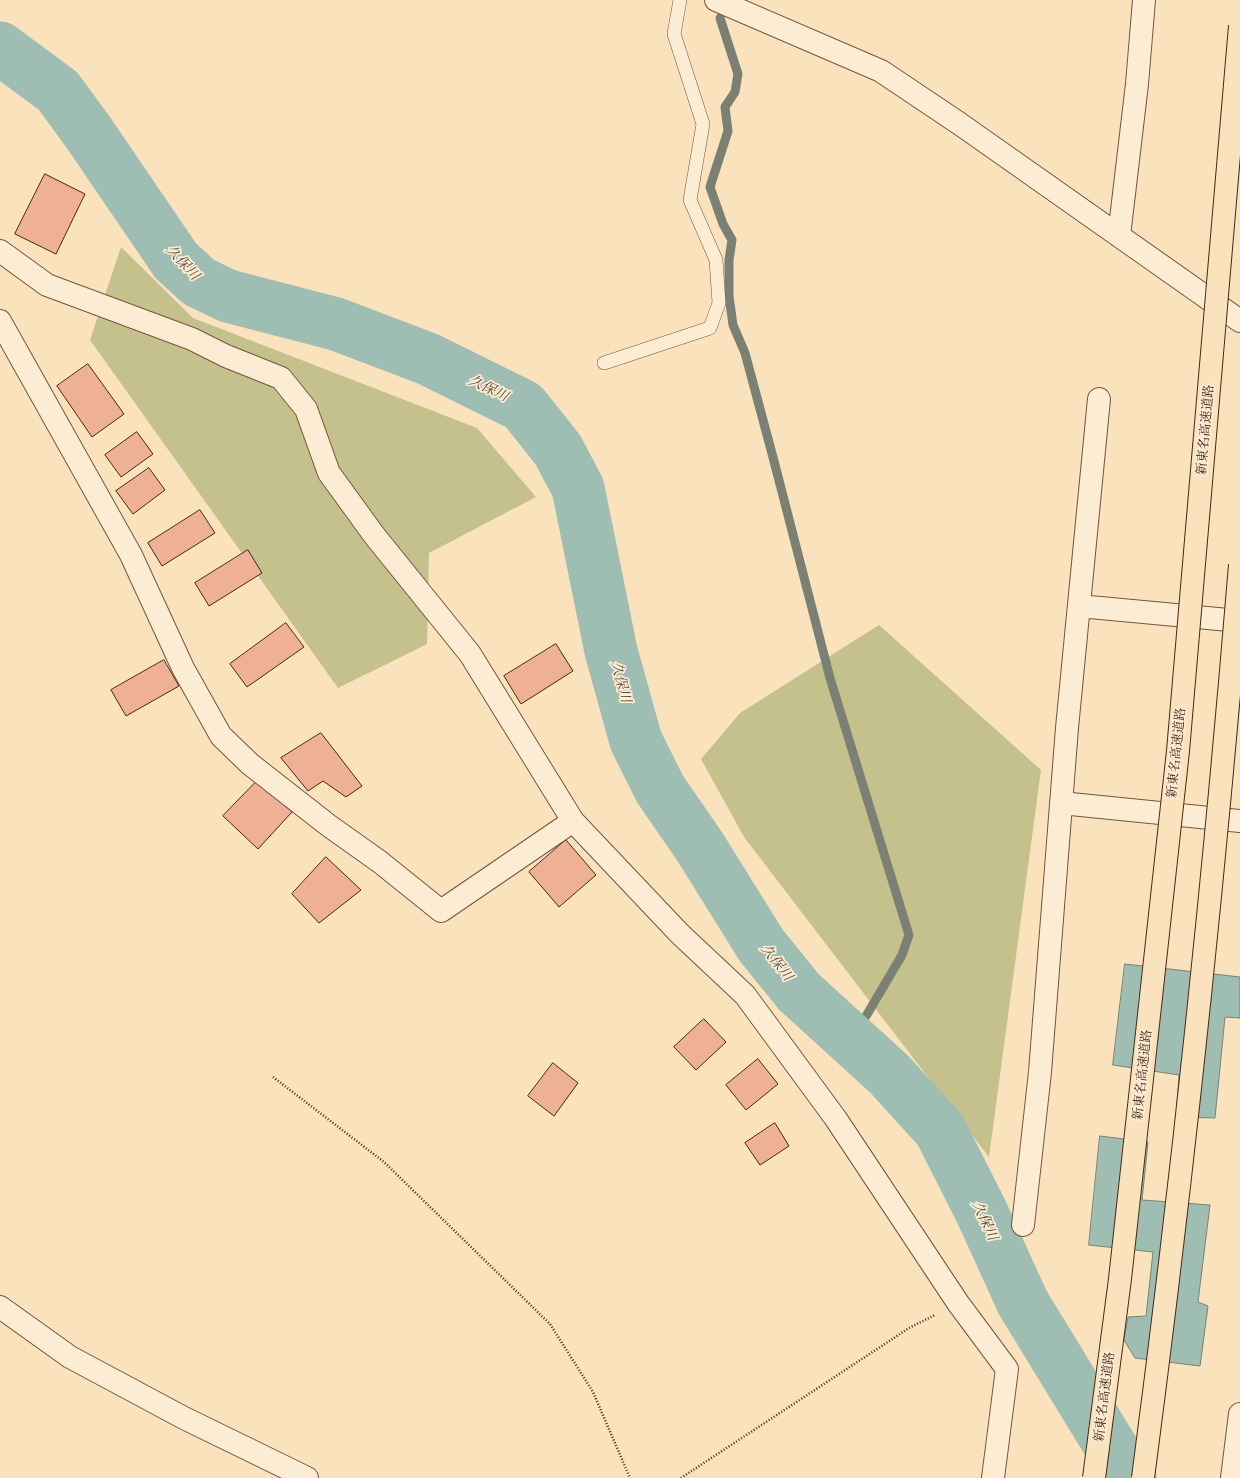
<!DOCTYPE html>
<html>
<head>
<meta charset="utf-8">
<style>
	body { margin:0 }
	canvas { display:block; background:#fae2bd }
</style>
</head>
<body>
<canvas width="1240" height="1478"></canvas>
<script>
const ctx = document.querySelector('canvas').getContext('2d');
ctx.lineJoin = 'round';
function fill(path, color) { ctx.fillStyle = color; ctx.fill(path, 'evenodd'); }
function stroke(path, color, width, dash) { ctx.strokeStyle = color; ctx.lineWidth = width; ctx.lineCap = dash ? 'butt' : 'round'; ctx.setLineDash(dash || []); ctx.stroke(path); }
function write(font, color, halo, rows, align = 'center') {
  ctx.font = font + ' "IM FELL French Canon","Noto Serif JP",serif'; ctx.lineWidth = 3.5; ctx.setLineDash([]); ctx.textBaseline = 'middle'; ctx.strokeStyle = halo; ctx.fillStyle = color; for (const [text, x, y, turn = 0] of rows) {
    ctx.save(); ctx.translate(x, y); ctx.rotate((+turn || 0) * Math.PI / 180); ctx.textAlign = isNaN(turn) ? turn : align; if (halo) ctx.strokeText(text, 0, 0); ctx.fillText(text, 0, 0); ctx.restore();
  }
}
const green = new Path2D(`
	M 121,247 L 193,318 L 477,428 L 536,497 L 429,553 L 427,644 L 338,688 L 90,340 Z
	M 879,625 L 1041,770 L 989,1157 L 744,837 L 701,759 L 740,713 Z`);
const water = new Path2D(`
	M 1125,964 L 1240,977 L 1240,1018 L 1225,1017 L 1215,1118 L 1176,1117 L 1179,1075 L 1113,1065 Z
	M 1100,1136 L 1148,1142 L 1142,1200 L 1210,1205 L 1198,1302 L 1208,1306 L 1200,1366 L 1135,1358 L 1124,1340 L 1128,1317 L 1146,1316 L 1153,1252 L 1089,1245 Z`);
const stream = new Path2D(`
	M 720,18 L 738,74 L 735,92 L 725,107 L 728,131 L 710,187 L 723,224 L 732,240 L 729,260 L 729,296 L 733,325 L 745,353 L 774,461 L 830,678 L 909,935 L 902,955 L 852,1040`);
const river = new Path2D(`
	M 0,48 L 58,91 L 88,132 L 176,261 L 199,282 L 228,296 L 336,324 L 428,359 L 523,406 L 558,450 L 578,488 L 611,651 L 636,741 L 660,789 L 700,847 L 761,945 L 799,992 L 889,1074 L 940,1130 L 981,1211 L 1023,1303 L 1130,1478`);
const building = new Path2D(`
	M 45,174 L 85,194 L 56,254 L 15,234 Z
	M 88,364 L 124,414 L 92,437 L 57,386 Z
	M 137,432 L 153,454 L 121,477 L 105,455 Z
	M 149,468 L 165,490 L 133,514 L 116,491 Z
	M 200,510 L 215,533 L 162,566 L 148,543 Z
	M 248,550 L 262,573 L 209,606 L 195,583 Z
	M 286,623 L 304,647 L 247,687 L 230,664 Z
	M 556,644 L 573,671 L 521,704 L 504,676 Z
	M 164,660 L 179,686 L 126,716 L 111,690 Z
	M 321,733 L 362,786 L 346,797 L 323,781 L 308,791 L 281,758 Z
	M 258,780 L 292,812 L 258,849 L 223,816 Z
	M 566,840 L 596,875 L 559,907 L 529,872 Z
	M 326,857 L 361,890 L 319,923 L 292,894 Z
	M 704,1019 L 726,1042 L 696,1070 L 674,1047 Z
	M 758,1059 L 778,1084 L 746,1110 L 726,1085 Z
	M 553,1063 L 578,1083 L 554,1116 L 528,1096 Z
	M 775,1123 L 789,1146 L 760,1165 L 745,1143 Z`);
const path = new Path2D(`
	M 273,1077 L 384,1162 L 550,1324 L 593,1392 L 630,1478
	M 681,1478 L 909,1328 L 935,1315`);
const service = new Path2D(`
	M 604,363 L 710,328 L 719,303 L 716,260 L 690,200 L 703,124 L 674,34 L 680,0`);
const minor = new Path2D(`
	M 716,0 L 881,71 L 960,124 L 1240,321
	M 1119,236 L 1137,84 L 1144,0
	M 0,251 L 47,285 L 192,339 L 226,356 L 281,378 L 306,409 L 329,473 L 374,535 L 470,654 L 573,821
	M 0,321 L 131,555 L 183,668 L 221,736 L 250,764 L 328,825 L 380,862 L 441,911 L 573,821 L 680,934 L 745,995 L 836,1119 L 958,1303 L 1007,1369 L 993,1478
	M 1079,606 L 1240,621
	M 1061,803 L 1240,821
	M 1023,1225 L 1040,1072 L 1067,728 L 1099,399
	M 0,1307 L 70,1357 L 184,1418 L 307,1478
	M 1232,1478 L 1240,1414`);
const motorwayBridge = new Path2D(`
	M 1094,1478 L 1120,1279 L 1178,751 L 1240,26
	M 1143,1478 C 1183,1175 1215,870 1240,565`);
const streetNames = [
	["新東名高速道路",1206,430,-85],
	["新東名高速道路",1177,753,-84],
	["新東名高速道路",1143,1075,-84],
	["新東名高速道路",1105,1397,-83]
];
const waterNames = [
	["久保川",182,263,47],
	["久保川",488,389,26],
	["久保川",620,682,75],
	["久保川",776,963,52],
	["久保川",984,1221,65]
];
fill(green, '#c5c18d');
fill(water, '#9ebdb3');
stroke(water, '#7a8174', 1);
stroke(stream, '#7a8174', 9);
stroke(river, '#9ebdb3', 53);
fill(building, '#eeb196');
stroke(building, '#452715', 1);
stroke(service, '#72563f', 14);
stroke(minor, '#72563f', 24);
stroke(path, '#452715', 2.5, [1, 2]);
stroke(service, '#fcecd4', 13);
stroke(minor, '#fcecd4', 22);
stroke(motorwayBridge, '#452715', 24, []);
stroke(motorwayBridge, '#fae2bd', 22);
write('13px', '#452715', '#fcecd4', streetNames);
write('italic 14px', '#5b4c3c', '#fcecd4', waterNames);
</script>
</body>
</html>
